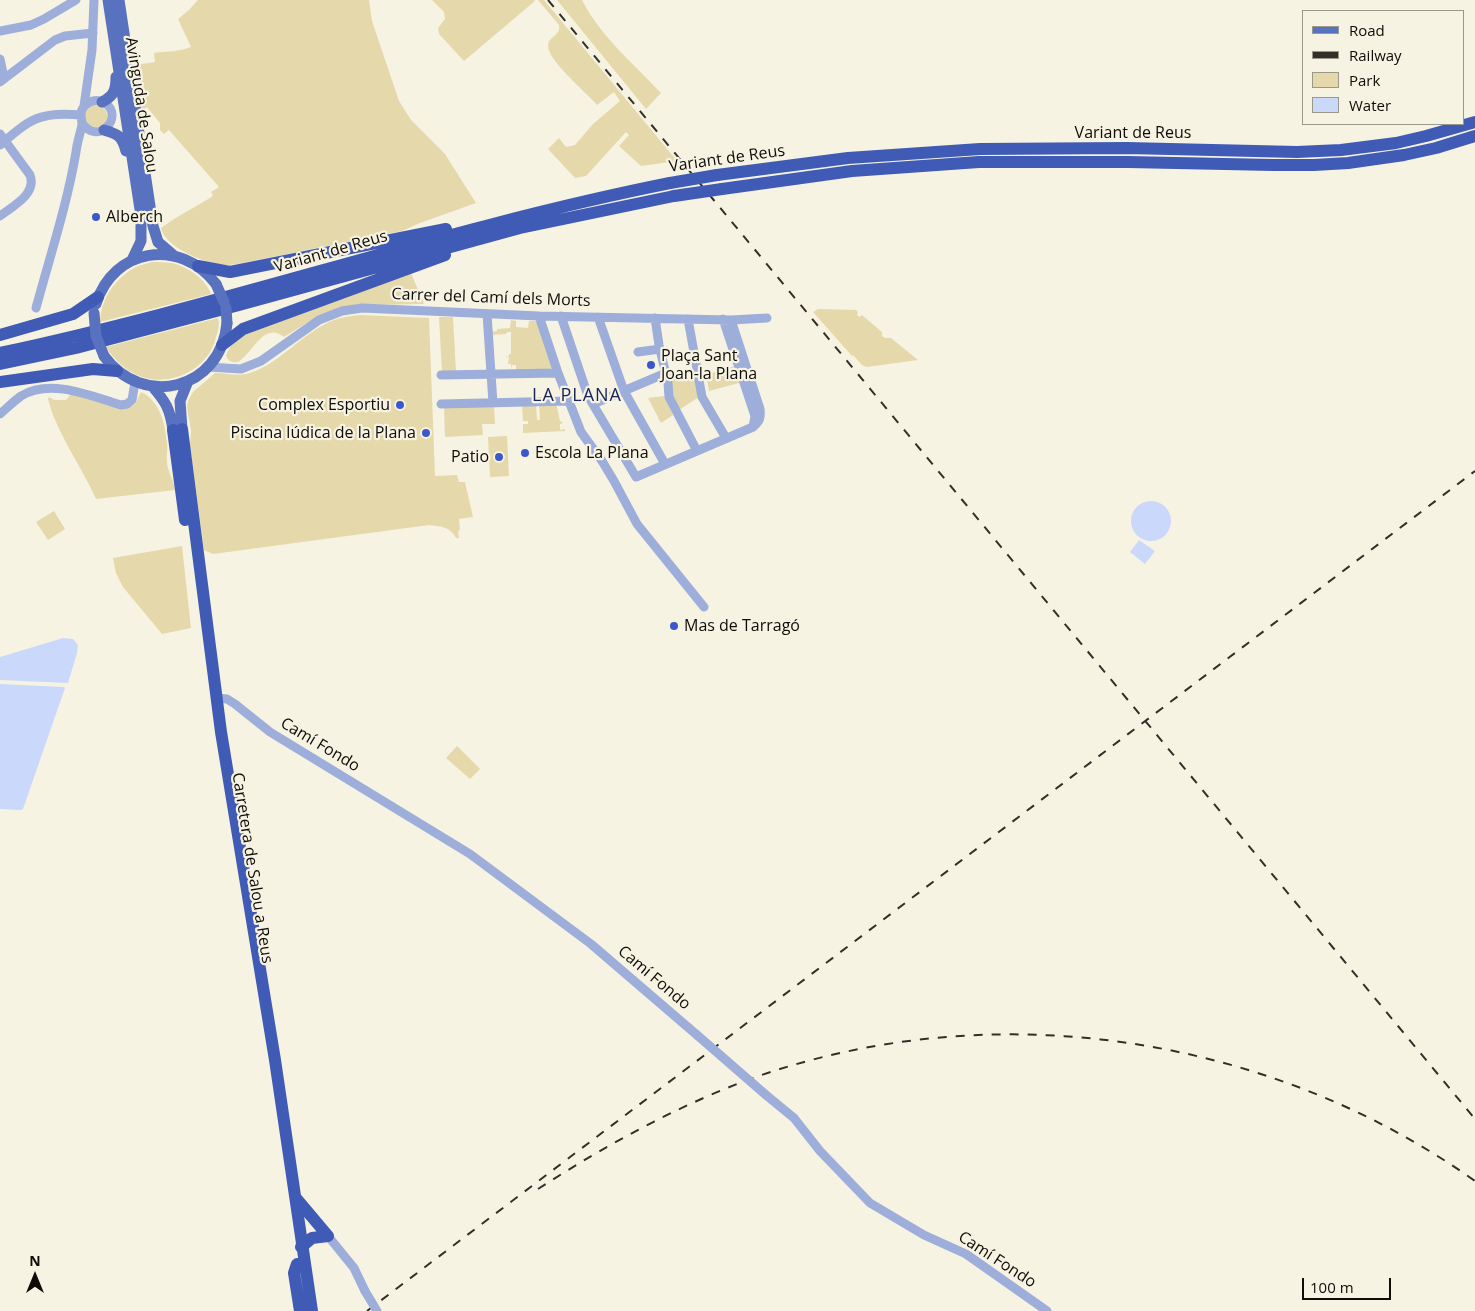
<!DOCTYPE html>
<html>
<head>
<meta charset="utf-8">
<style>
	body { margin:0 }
	#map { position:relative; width:1475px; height:1311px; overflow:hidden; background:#f7f3e3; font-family:"Open Sans",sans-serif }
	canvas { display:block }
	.legend { position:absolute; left:1302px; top:10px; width:162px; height:115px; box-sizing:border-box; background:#f7f3e3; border:1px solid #9a978b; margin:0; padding:6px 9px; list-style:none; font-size:15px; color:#0e0c07 }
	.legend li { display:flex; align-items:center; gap:10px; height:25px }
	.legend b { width:25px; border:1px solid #9a978b }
	.north { position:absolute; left:10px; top:1251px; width:50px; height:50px; -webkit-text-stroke:4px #f7f3e3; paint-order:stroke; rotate:0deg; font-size:14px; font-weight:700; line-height:20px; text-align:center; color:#0e0c07 }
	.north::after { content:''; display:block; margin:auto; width:18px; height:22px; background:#0e0c07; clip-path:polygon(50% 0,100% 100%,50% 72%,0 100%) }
	.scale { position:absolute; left:1302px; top:1278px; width:89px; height:22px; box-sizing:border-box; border:2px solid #0e0c07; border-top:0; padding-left:6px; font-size:15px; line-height:18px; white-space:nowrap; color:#0e0c07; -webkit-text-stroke:4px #f7f3e3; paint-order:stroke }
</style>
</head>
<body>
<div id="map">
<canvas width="1475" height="1311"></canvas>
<ul class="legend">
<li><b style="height:6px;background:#5872bf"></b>Road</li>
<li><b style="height:6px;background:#322f29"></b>Railway</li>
<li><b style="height:14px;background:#e5d8ab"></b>Park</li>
<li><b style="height:14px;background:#cad8fb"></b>Water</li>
</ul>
<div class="north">N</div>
<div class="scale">100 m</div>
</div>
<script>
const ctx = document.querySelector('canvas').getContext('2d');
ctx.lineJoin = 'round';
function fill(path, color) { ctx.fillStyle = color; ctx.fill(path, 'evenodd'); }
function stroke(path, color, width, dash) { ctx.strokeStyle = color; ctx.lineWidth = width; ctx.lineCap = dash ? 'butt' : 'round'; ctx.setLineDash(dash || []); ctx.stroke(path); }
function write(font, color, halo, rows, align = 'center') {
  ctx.font = font + ' "Open Sans",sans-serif'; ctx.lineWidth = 4.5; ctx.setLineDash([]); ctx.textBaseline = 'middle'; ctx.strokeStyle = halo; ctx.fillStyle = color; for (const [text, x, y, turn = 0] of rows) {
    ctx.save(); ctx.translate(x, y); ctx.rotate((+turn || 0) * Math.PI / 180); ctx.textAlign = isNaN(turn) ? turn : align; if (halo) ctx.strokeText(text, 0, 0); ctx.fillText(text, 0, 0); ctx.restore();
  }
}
const green = new Path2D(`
	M 198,0 L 369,0 L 372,21 L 399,101 L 411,120 L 445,154 L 476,203 L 420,223 L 402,231 L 242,263 C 237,264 232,265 227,265 C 208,265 165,248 161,228 L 174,219 L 210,198 L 213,195 L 211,192 L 219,187 L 169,130 L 164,134 L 160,130 L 160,123 L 147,107 L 140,113 L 135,65 L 155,62 L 154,53 C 167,51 179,52 191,47 L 178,19 L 189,10 Z
	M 432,0 L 534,0 L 535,1 L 464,61 L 439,34 L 438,28 L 445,19 L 444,12 Z
	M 538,0 L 544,0 L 677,161 L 641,166 L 619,146 L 629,135 L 626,132 L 586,176 L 575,178 L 548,149 L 559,138 L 566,147 L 575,145 L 593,124 L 620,101 L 614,92 L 597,105 C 586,92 547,60 548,45 C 549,36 561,36 559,25 Z
	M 557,0 L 582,0 C 601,37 633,63 661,93 L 646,109 Z
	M85 116a11 11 0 1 1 22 0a11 11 0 1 1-22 0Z
	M 152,262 C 159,262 166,262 172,263 C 188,267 206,279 211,294 L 100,322 C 101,299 114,280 134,268 C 139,265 146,264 152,262 Z
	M 411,273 L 424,304 L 361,305 L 313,319 L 284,337 C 264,321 253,353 238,362 C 232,363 227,361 226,355 L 230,347 L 242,336 Z
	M 818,309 L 856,310 L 858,312 L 857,315 L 860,317 L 862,315 L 882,332 L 882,336 L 885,338 L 891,338 L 918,360 L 867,367 L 862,365 L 853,355 L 852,356 L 813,312 Z
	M 360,315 L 429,318 L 435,476 L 457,475 L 459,482 L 465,482 L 473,517 L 459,519 L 460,530 L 458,531 L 459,538 L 456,538 C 450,527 441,526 429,525 L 213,554 L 204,550 L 190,445 L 191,431 L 187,407 L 188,401 L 193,392 L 215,373 C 225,373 236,376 246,374 C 279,366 302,332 334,320 C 342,317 351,316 360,315 Z
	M 439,317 L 453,317 L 456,372 L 442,372 Z
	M 218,318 C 220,325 218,331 216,337 C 213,350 206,360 195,368 C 163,390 127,380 106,347 Z
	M 511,320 L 516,321 L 516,327 L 528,328 L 529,321 L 539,321 L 554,369 L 516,370 L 516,365 L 512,365 L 512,370 L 511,364 L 508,364 L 509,357 L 505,356 L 509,356 L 509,354 L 511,354 L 511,332 L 507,332 L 506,334 L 491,335 L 491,332 L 497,331 L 497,329 L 510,328 Z
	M 735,366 L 739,383 L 709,391 L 706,375 Z
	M 683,372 L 684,380 L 696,379 L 699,397 L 679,410 L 673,399 L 670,373 Z
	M 141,392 C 160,401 165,423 167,443 C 168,450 166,456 167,463 C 168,473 174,480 175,490 L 96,499 C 82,467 56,432 48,399 L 49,397 L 54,400 L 66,400 L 71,394 L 130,407 L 135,404 Z
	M 664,396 L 673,415 L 661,423 L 648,398 Z
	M 556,403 L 560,421 L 563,423 L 560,424 L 560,430 L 565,429 L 565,431 L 523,433 L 523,424 L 528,424 L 528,421 L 523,421 L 522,404 L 536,404 L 537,420 L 540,420 L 539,404 Z
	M 494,405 L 495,424 L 482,424 L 483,435 L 445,437 L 444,406 Z
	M 507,436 L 509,476 L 490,477 L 488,437 Z
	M 54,511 L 65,529 L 48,540 L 36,522 Z
	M 182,546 L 191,628 L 162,634 L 123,587 L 116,573 L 113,558 Z
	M 457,746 L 480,769 L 470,779 L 446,758 Z`);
const water = new Path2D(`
	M1131 521a20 20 0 1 1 40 0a20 20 0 1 1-40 0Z
	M 1139,540 L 1155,551 L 1145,564 L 1130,552 Z
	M 63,638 L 73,639 L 78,645 L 77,653 L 68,683 L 0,680 L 0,657 Z
	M 0,684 L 63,687 L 65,688 L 23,809 L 21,810 L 0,809 Z`);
const minor = new Path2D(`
	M 0,31 L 31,25 L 44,19 L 76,0
	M 0,59 L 4,78
	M 0,82 L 55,40 L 65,36 L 93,33
	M 84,106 L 92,50 L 94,0
	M 0,134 L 30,175 C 37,194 13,206 0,216
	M 0,145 C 30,119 40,111 81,115
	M 36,308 C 50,256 67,205 76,152 C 77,143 80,134 82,125 C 82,121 81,118 81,114 C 82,103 95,97 105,103 C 125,116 98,147 82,123
	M 487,314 L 493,403
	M 539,316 L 558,373 L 581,432 L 602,461 L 614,481 L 637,524 L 704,607
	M 561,316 L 588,396 L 636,477 L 753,427
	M 598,317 L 624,391 L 665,464
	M 655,318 L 659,345 L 668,383 L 669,397 L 697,451
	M 688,319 L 702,397 L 726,438
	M 723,319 L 755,416 L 753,427 C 760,421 761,418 760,409 L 731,320
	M 638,352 L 660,349
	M 208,367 L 241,369 L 261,361 L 319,320 L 342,311 L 362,308 L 539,316 L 731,320 L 767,318
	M 441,375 L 558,373
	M 441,404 L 569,401
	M 593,404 L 666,373
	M 0,414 C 7,408 14,401 21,396 C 51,378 91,396 121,405 L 127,404 L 132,400 L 135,382
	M 217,698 L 227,699 L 235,704 L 270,732 L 470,854 L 591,944 L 697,1035
	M 766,1095 L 794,1118 L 820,1151 L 870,1203 L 924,1235 L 966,1254 L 1047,1311
	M 328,1236 L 354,1268 L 365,1291`);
const major = new Path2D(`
	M 108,0 L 141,216 L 141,241 L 132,260
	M 119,0 L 153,226 L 158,242 L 173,255
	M 102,102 C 114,96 116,90 116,77
	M 104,130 C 118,134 122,136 126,151
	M 96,304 C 113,248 180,237 216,284
	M 104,356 C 143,409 221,390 227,323
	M 152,386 C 166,402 170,409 173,430
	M 182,429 L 180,401 L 188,381`);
const highway = new Path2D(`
	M 717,175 L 848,158 L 980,149 L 1127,148 L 1297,152 L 1341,150 L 1396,143 L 1426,136 L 1475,122
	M 722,189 L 852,171 L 979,162 L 1128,162 L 1273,165 L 1314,165 L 1348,163 L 1404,155 L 1436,148 L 1475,136
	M 198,266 L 230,272 L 446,229
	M 0,335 L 73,314 L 98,297
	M 222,345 L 243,329 L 445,255
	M 0,353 C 226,305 444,228 670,183
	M 0,364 L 76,348 L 239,305 L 520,228 L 674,196
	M 0,382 L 93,369 L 117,371
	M 182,429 L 221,732 L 275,1060 L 312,1311
	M 173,430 L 185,520
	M 296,1198 L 328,1236
	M 301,1247 L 312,1238 L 328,1236
	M 297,1264 L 294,1273 L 300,1311`);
const rail = new Path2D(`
	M 548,0 L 1475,1119
	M 538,1189 C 603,1147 670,1110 742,1082 C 984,992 1265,1032 1475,1181
	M 367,1311 L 1475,471`);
const minorBridge = new Path2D(`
	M 697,1035 L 766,1095
	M 365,1291 L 377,1311`);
const majorBridge = new Path2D(`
	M 216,284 L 224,302
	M 226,308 L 227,323
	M 94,313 L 96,336 L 104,356`);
const highwayBridge = new Path2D(`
	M 670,183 L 717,175
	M 674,196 L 722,189`);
const markers = [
	[96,217,5,"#3b58ca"],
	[651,365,5,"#3b58ca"],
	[400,405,5,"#3b58ca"],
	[426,433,5,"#3b58ca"],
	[525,453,5,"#3b58ca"],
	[499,457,5,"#3b58ca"],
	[674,626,5,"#3b58ca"]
];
const streetNames = [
	["Avinguda de Salou",141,105,81],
	["Variant de Reus",1133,133],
	["Variant de Reus",727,159,-8],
	["Variant de Reus",331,252,-16],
	["Carrer del Camí dels Morts",491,298,2],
	["Camí Fondo",320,745,31],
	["Carretera de Salou a Reus",252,868,81],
	["Camí Fondo",654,978,40],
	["Camí Fondo",997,1260,33]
];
const poiNames = [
	["Alberch",106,217],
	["Plaça Sant",661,356],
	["Joan-la Plana",661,374],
	["Complex Esportiu",390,405,"right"],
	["Piscina lúdica de la Plana",416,433,"right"],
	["Escola La Plana",535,453],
	["Patio",489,457,"right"],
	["Mas de Tarragó",684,626]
];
const neighbourhoodNames = [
	["LA PLANA",577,396]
];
fill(green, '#e5d8ab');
fill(water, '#cad8fb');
stroke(minor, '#9eaeda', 9);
stroke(major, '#5872bf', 11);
stroke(highway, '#405bb5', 12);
stroke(rail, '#322f29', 2, [9, 9]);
stroke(minorBridge, '#9eaeda', 9);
stroke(majorBridge, '#5872bf', 11);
stroke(highwayBridge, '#405bb5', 12);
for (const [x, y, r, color] of markers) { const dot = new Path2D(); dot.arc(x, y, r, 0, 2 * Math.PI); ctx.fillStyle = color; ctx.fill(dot); stroke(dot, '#f7f3e3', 2); }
write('16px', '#0e0c07', '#f7f3e3', streetNames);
write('16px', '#0e0c07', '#f7f3e3', poiNames, 'left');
ctx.letterSpacing = '1px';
write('18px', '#16245b', '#f7f3e3', neighbourhoodNames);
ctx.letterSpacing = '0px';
</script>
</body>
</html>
